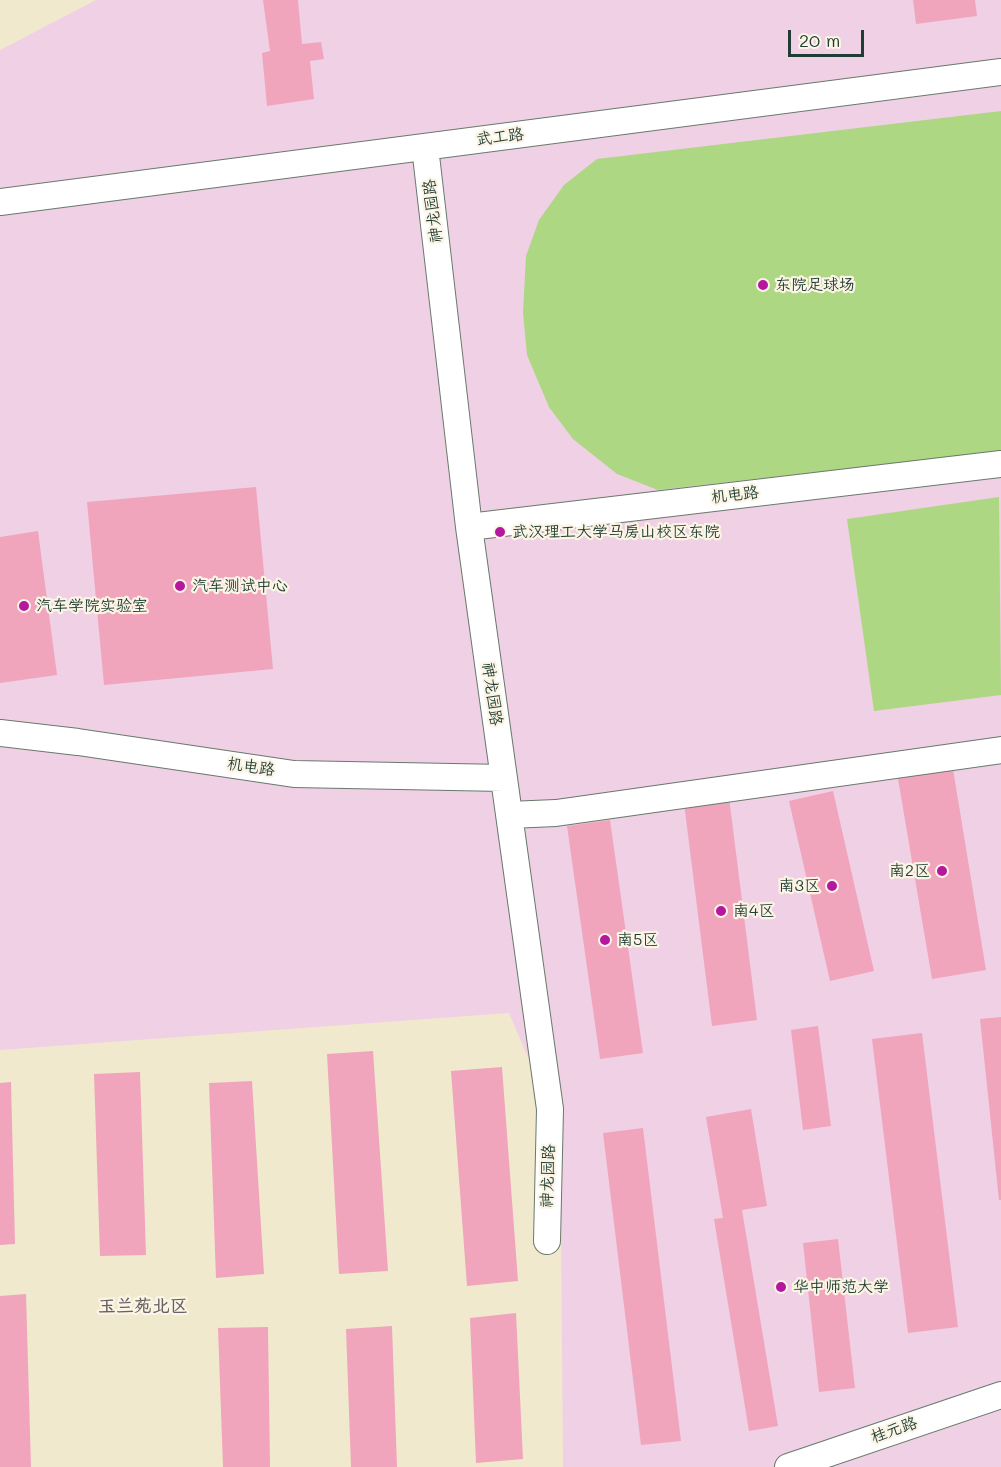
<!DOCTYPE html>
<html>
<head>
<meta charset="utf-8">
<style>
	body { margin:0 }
	#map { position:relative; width:1001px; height:1467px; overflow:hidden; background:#f1e9cd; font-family:Mali,sans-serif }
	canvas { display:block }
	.scale { position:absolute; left:788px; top:30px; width:76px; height:27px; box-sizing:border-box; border:3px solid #1f3d34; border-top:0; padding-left:8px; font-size:18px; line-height:21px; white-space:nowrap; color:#1f3d34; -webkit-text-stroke:4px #fcf5e5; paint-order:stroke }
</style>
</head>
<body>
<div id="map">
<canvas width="1001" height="1467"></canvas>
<div class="scale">20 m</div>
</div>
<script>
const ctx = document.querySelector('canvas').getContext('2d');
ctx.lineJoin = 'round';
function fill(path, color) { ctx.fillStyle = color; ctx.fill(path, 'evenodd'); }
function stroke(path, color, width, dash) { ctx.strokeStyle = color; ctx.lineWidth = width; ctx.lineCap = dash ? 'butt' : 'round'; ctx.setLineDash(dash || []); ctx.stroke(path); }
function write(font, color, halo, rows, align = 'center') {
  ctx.font = font + ' Mali,"LXGW WenKai TC",sans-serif'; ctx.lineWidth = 4.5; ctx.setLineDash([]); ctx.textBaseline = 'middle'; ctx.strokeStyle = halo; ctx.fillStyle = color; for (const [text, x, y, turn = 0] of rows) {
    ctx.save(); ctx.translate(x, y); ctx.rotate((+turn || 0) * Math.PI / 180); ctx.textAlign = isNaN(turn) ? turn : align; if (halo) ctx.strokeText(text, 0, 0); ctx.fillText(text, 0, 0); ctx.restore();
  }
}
const built = new Path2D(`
	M 96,0 L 1001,0 L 1001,1467 L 563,1467 L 560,1107 L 550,1109 L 509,1013 L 0,1050 L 0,50 Z`);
const green = new Path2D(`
	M 1001,111 L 1001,451 L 658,490 L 617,474 L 573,439 L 549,407 L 527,355 L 523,313 L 526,256 L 539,220 L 564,185 L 597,159 Z
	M 999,497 L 1001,695 L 874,711 L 847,519 Z`);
const building = new Path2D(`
	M 263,0 L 298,0 L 302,44 L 321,42 L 324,59 L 310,61 L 314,99 L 267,106 L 262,53 L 270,51 Z
	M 913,0 L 975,0 L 977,16 L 916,24 Z
	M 256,487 L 273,669 L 104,685 L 87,502 Z
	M 38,531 L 57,675 L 0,683 L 0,537 Z
	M 952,763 L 986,970 L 932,979 L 897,773 Z
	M 833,791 L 874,971 L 830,981 L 789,801 Z
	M 729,797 L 757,1020 L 712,1026 L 684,803 Z
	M 610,820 L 643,1053 L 600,1059 L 567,826 Z
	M 1001,1017 L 1001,1200 L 999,1200 L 980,1019 Z
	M 818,1026 L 831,1126 L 803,1130 L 791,1030 Z
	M 922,1033 L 958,1327 L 908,1333 L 872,1039 Z
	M 373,1051 L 388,1271 L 339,1274 L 327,1054 Z
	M 502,1067 L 518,1281 L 467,1286 L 451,1071 Z
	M 140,1072 L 146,1255 L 100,1256 L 94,1074 Z
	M 252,1081 L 264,1274 L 216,1278 L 209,1083 Z
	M 11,1082 L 15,1244 L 0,1245 L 0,1083 Z
	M 751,1109 L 767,1206 L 742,1210 L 778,1426 L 749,1431 L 714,1219 L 723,1218 L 706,1117 Z
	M 643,1128 L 681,1441 L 641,1445 L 603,1133 Z
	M 838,1239 L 855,1388 L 819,1392 L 803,1243 Z
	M 26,1294 L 31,1467 L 0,1467 L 0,1296 Z
	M 516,1313 L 523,1459 L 476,1463 L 470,1318 Z
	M 392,1326 L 397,1467 L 351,1467 L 346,1329 Z
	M 268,1327 L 270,1467 L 223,1467 L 218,1328 Z`);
const minor = new Path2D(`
	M 425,147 L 469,527 L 550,1109 L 547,1241
	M 0,202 L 1001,72
	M 469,527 L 1001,464
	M 0,733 L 78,742 L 294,774 L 504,778
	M 509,815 L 556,813 L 1001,750
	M 788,1467 L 1001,1395`);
const markers = [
	[763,285,6,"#b5179e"],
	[500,532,6,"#b5179e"],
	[180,586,6,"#b5179e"],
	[24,606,6,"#b5179e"],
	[942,871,6,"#b5179e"],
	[832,886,6,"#b5179e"],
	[721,911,6,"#b5179e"],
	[605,940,6,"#b5179e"],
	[781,1287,6,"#b5179e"]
];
const streetNames = [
	["武工路",500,137,-7],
	["神龙园路",433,211,-97],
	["机电路",735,495,-7],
	["神龙园路",492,694,82],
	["机电路",251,767,8],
	["神龙园路",548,1176,-88],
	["桂元路",894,1430,-19]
];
const poiNames = [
	["东院足球场",775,285],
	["武汉理工大学马房山校区东院",512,532],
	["汽车测试中心",192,586],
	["汽车学院实验室",36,606],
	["南2区",930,871,"right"],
	["南3区",820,886,"right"],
	["南4区",733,911],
	["南5区",617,940],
	["华中师范大学",793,1287]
];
const neighbourhoodNames = [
	["玉兰苑北区",143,1306]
];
fill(built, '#f0d0e4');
fill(green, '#add782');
fill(building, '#f0a5bd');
stroke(minor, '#68796a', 28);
stroke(minor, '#fff', 26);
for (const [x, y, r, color] of markers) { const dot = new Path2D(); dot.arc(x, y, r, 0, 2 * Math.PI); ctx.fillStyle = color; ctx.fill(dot); stroke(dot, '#fcf5e5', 2); }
write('16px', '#1f3d34', '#fcf5e5', streetNames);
write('16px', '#1f3d34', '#fcf5e5', poiNames, 'left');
write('bold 18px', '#686164', '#fcf5e5', neighbourhoodNames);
</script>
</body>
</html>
